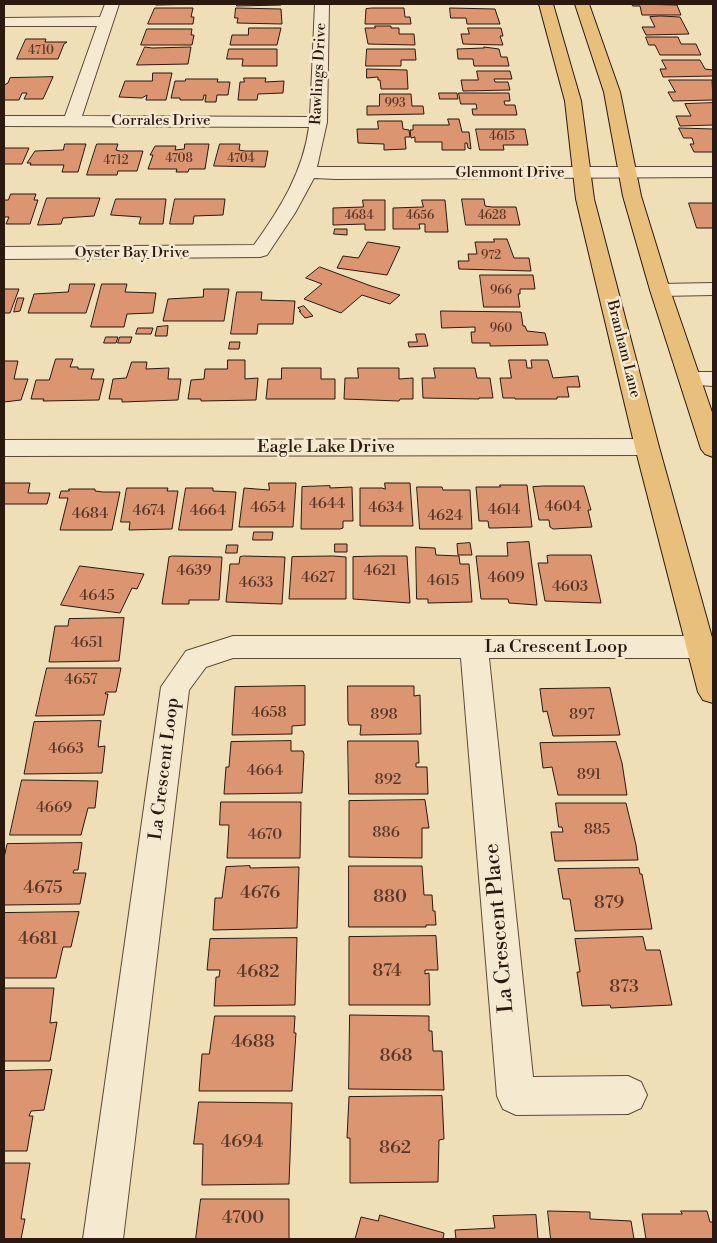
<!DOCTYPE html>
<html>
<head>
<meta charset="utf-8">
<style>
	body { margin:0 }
	#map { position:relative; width:717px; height:1243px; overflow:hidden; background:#efdfb6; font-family:"Libre Bodoni",serif }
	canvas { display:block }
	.frame { position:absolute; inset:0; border:5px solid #2b180e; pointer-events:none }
</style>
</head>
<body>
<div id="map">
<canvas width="717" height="1243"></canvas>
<div class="frame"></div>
</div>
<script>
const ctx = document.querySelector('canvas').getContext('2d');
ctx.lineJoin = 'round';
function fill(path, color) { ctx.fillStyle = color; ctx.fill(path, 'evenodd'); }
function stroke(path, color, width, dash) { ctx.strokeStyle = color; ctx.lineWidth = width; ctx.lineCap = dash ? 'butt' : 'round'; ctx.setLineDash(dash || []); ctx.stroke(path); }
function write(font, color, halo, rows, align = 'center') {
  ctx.font = font + ' "Libre Bodoni",serif'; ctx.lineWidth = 5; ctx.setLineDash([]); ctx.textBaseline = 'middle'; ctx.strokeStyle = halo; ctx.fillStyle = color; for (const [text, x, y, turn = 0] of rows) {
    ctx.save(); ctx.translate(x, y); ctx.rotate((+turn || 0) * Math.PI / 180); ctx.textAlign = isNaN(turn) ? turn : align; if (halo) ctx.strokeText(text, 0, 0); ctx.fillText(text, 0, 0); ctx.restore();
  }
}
const building = new Path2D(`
	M 157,4 L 201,4 L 156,5 Z
	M 237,4 L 281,4 L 281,5 L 237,6 Z
	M 632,4 L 677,5 L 681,15 L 642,15 L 640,6 L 633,6 Z
	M 155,8 L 193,8 L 191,17 L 194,17 L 193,24 L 148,24 Z
	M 236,8 L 281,9 L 282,24 L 237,23 L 238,18 L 235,18 Z
	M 372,8 L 404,8 L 405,17 L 410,17 L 411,24 L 365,24 L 366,9 Z
	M 450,8 L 495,9 L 500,24 L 467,24 L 466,18 L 451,18 Z
	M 661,16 L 680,17 L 689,34 L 646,35 L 642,27 L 655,27 L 650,17 Z
	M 375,26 L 391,26 L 391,28 L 399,28 L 399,34 L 414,34 L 415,45 L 368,44 L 365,28 L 375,28 Z
	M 249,28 L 281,28 L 277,45 L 230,45 L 232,35 L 248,35 Z
	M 468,28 L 501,28 L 503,36 L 500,36 L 503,45 L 463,44 L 461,34 L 469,34 Z
	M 147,29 L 192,29 L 191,35 L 194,35 L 192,45 L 141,45 Z
	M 646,37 L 678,37 L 681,44 L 696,44 L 701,55 L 660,55 L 655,45 L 649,45 Z
	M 26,39 L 46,39 L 45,42 L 67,42 L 64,44 L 58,59 L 17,59 Z
	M 145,47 L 152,48 L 191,47 L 188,64 L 137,65 Z
	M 484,47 L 499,49 L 501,57 L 507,57 L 509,66 L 474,66 L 473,59 L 458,59 L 457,49 L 484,48 Z
	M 229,49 L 277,49 L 277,66 L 242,66 L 243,59 L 227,59 Z
	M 367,49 L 415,49 L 416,60 L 401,60 L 401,66 L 366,66 Z
	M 662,60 L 700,60 L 705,69 L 713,70 L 713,76 L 663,77 L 660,69 L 666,69 Z
	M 367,69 L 407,70 L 408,89 L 381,89 L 380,80 L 378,80 L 378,77 L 367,78 Z
	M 477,71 L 510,71 L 512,79 L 494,79 L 495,82 L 508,82 L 510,90 L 463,91 L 461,80 L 478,80 Z
	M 153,73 L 172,73 L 166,100 L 146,100 L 147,95 L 142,98 L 119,97 L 125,81 L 152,81 Z
	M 53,77 L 43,99 L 24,99 L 27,93 L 22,93 L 19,100 L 4,100 L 4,85 L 8,83 L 10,78 Z
	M 244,78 L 266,78 L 265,82 L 284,81 L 283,93 L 258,94 L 257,100 L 238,100 L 240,82 L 244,82 Z
	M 186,79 L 218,79 L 217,82 L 230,82 L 228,95 L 217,95 L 216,102 L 205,102 L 206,95 L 204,95 L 203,100 L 180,100 L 180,98 L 171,98 L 175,81 L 185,81 Z
	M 669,80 L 712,80 L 713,100 L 673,101 L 668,92 L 675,92 Z
	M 439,93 L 457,93 L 458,99 L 440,99 Z
	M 459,93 L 509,93 L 510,101 L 504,101 L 505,105 L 515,105 L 517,115 L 473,115 L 472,109 L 477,109 L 476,104 L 461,104 Z
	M 380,94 L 411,94 L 412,106 L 423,106 L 424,114 L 367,115 L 367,106 L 379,106 Z
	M 713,103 L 713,125 L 680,126 L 676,116 L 691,116 L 685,104 Z
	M 448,119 L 459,119 L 462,132 L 469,132 L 471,149 L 468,148 L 467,143 L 465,143 L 465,150 L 442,150 L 442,142 L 415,142 L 415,137 L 411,138 L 410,130 L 413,130 L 413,125 L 449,125 Z
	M 378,121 L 402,121 L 403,129 L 409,130 L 410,137 L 405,137 L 406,149 L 384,150 L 384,144 L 358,143 L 357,129 L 378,129 Z
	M 679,128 L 713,129 L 713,152 L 694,152 L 690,144 L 694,144 L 692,138 L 684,138 Z
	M 476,129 L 525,129 L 528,145 L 503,145 L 504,150 L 480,150 Z
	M 65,144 L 86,144 L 78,172 L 62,172 L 64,165 L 30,165 L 31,163 L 27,163 L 35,151 L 63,150 Z
	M 97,144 L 118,144 L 116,150 L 120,151 L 143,151 L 137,171 L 118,171 L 117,175 L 87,175 Z
	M 185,144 L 209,144 L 205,169 L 189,169 L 188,172 L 176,172 L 177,169 L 148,169 L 153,155 L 150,155 L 155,146 L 176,146 L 175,150 L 184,149 Z
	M 220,144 L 240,144 L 239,150 L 245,151 L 268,151 L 265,167 L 214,166 Z
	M 4,148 L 29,148 L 22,164 L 4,164 Z
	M 11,194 L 36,194 L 34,200 L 38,200 L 30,224 L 6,224 L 9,217 L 4,217 L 4,200 L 8,200 Z
	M 47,198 L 100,198 L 94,216 L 63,218 L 61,224 L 38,225 Z
	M 116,199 L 166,199 L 163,224 L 139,224 L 141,217 L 111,215 Z
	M 175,199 L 225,199 L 223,215 L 194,216 L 193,224 L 170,224 Z
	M 462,199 L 484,199 L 485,206 L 492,207 L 516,207 L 520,225 L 466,225 Z
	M 363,200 L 385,200 L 385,230 L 365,230 L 365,224 L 333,225 L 333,208 L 363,207 Z
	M 422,200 L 445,200 L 448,232 L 425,232 L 425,224 L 419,224 L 420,229 L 393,229 L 393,208 L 423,207 Z
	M 689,203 L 713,203 L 713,228 L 697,228 Z
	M 335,229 L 347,229 L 347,235 L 334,234 Z
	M 494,239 L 507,239 L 514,258 L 529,258 L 531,271 L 459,269 L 458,261 L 469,261 L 468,254 L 477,254 L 475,242 L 494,242 Z
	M 368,242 L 400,247 L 387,275 L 337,268 L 343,256 L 358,258 Z
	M 320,267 L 371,286 L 400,295 L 390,304 L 362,295 L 341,313 L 304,299 L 322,284 L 306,278 Z
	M 480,275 L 533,275 L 535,289 L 520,289 L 520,294 L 518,294 L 520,307 L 484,307 Z
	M 70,284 L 95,284 L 86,313 L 28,313 L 34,294 L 68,292 Z
	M 102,284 L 127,284 L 125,292 L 156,293 L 153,313 L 127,314 L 124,327 L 91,327 Z
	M 4,289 L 19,289 L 10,313 L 4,313 Z
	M 204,289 L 229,289 L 224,321 L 163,321 L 168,299 L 203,297 Z
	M 237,292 L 262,292 L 261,300 L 295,301 L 293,324 L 258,324 L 257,334 L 231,334 Z
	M 18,298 L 24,298 L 20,311 L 14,312 Z
	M 304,306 L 313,316 L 305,318 L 299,311 L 301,311 L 298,308 Z
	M 441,311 L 521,312 L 523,326 L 525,326 L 527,331 L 545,333 L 548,345 L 490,346 L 490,343 L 472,343 L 471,332 L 475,332 L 475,327 L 442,328 Z
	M 168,326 L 167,336 L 155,336 L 157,327 Z
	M 138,328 L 153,328 L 151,334 L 136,334 Z
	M 416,334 L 425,334 L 428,346 L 409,347 L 408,342 L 417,342 Z
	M 106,337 L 118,337 L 116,343 L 104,343 Z
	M 120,337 L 132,337 L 130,343 L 118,343 Z
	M 230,342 L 240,342 L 239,349 L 229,349 Z
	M 56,359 L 73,359 L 70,367 L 78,367 L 78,369 L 94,369 L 91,379 L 104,379 L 99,400 L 43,401 L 44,399 L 31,399 L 36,380 L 49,380 Z
	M 228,360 L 245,360 L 245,379 L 258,378 L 256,400 L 201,401 L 201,399 L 188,399 L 191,380 L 204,379 L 205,369 L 227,369 Z
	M 509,360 L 526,360 L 527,368 L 532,368 L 531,360 L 548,360 L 553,378 L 578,376 L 580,387 L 567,387 L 569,397 L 557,397 L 557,399 L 515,399 L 515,398 L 503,398 L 500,378 L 511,378 Z
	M 4,361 L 18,361 L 14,379 L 28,379 L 21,400 L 4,402 Z
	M 132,362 L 147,362 L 146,369 L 169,368 L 168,379 L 181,379 L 178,400 L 122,402 L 122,399 L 109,399 L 113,379 L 126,378 Z
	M 282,368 L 321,368 L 321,379 L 335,379 L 335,399 L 266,399 L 268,379 L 281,379 Z
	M 358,368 L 399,368 L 399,379 L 413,378 L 413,399 L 400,399 L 399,401 L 344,399 L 345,378 L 358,378 Z
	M 434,368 L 475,368 L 477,378 L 490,378 L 493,398 L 479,398 L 479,399 L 423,398 L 422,378 L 435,378 Z
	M 4,483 L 30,483 L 28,493 L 50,493 L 47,504 L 4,504 Z
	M 269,483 L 296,483 L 293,527 L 239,527 L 244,488 L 269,490 Z
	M 385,483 L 410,483 L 413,526 L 360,526 L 360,488 L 382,488 L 385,489 Z
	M 500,485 L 527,485 L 532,527 L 493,528 L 489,528 L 488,521 L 479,521 L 476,487 L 500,487 Z
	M 330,486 L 330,488 L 352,487 L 353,521 L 343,521 L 343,528 L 340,529 L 301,529 L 302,487 Z
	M 544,486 L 584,486 L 591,510 L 588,510 L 592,527 L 553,529 L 550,527 L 549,520 L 539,520 L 533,487 Z
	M 417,487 L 442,487 L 443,490 L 470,490 L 472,529 L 420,529 Z
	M 127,488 L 168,488 L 167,491 L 178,491 L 172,529 L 129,530 L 130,522 L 121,522 Z
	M 186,488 L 213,488 L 213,491 L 236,492 L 232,530 L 179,530 Z
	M 69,489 L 95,489 L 95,491 L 103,492 L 120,492 L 112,530 L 60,530 L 68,498 L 59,498 L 61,491 L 69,491 Z
	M 254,532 L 273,532 L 272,540 L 253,540 Z
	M 529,542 L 537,605 L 509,603 L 508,599 L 481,599 L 476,556 L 508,556 L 507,543 Z
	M 470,543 L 472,555 L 458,555 L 457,544 Z
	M 335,544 L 347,544 L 347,552 L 335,552 Z
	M 227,545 L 238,545 L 237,553 L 226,553 Z
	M 416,547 L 435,548 L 436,555 L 459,556 L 460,564 L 469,564 L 472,602 L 428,603 L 428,599 L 417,599 Z
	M 551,555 L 591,555 L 601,603 L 545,601 L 538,563 L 548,563 L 547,556 Z
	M 173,556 L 222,557 L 219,600 L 189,600 L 189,604 L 162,604 L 169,557 Z
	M 244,556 L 285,557 L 282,604 L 226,602 L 230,564 L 239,564 L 240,557 Z
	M 333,556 L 346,557 L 346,599 L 289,599 L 292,557 Z
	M 380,556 L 407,556 L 410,603 L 353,599 L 353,557 Z
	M 80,566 L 144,574 L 137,589 L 132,588 L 120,613 L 61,605 Z
	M 124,618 L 119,661 L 49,662 L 55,626 L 68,626 L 69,619 Z
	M 47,668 L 121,668 L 116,692 L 106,692 L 105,694 L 108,694 L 104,715 L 36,716 Z
	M 305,686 L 305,725 L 292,726 L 292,734 L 232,735 L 235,687 Z
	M 348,686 L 414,686 L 414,696 L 420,695 L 421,734 L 360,735 L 361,725 L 349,725 L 348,721 Z
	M 610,688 L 620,735 L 553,736 L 547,711 L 543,712 L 540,689 Z
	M 101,721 L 98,747 L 105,746 L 102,773 L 24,774 L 34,722 Z
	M 291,741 L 291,751 L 303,751 L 304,754 L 302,793 L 224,794 L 226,767 L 229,767 L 231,742 Z
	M 348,741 L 418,741 L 419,763 L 416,763 L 416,767 L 427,767 L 428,794 L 349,794 Z
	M 616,742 L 622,763 L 627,795 L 558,795 L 552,767 L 543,768 L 540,743 Z
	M 22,780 L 98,781 L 95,808 L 88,808 L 81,835 L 10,835 Z
	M 425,800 L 429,828 L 422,828 L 422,858 L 349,857 L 349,801 Z
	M 221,802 L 301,802 L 300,858 L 227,858 L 229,825 L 220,825 Z
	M 556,803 L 626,803 L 636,845 L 638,860 L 555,861 L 551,832 L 563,832 L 562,827 L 559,827 Z
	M 82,843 L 78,870 L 74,870 L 73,873 L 86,873 L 80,904 L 4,905 L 4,858 L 7,844 Z
	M 250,866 L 250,868 L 299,867 L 297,928 L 213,930 L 215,898 L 222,898 L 226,867 Z
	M 349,866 L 422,866 L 424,895 L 432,895 L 433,911 L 435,911 L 436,925 L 426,925 L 426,927 L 349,927 Z
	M 639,868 L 640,874 L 642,874 L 652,929 L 575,931 L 570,899 L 563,899 L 558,869 Z
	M 79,912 L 71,947 L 63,947 L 56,978 L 4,978 L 4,913 Z
	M 436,936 L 438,970 L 425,970 L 425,974 L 429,973 L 430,1005 L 349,1005 L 349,937 Z
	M 643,937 L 646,950 L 660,950 L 672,1005 L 611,1008 L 610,1005 L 582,1006 L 577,972 L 580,972 L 575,939 Z
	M 297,938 L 295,1005 L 214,1006 L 216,977 L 219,977 L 220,970 L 207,970 L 210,939 Z
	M 4,988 L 54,988 L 50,1023 L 57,1022 L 50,1061 L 4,1061 Z
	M 350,1015 L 429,1016 L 429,1031 L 432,1031 L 433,1051 L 442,1051 L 444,1090 L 349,1089 Z
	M 215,1016 L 295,1016 L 294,1033 L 296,1033 L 292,1091 L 199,1091 L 202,1054 L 209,1054 Z
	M 52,1070 L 44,1110 L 31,1111 L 29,1116 L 33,1116 L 27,1151 L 4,1151 L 4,1071 Z
	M 442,1096 L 444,1139 L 439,1140 L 438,1182 L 350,1183 L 350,1138 L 347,1138 L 349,1097 Z
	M 199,1102 L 292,1103 L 289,1184 L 202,1185 L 203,1144 L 194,1144 Z
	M 4,1163 L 30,1163 L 21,1219 L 25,1219 L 21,1239 L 4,1239 Z
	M 201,1199 L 289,1199 L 289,1239 L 196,1239 Z
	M 548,1211 L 590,1212 L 590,1219 L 631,1221 L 634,1239 L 551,1239 Z
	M 681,1211 L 707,1211 L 710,1222 L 713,1222 L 713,1239 L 646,1239 L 642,1214 L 682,1214 Z
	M 380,1215 L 444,1233 L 443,1239 L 355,1239 L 361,1217 L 378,1221 Z
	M 536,1215 L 538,1239 L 456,1239 L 455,1230 L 495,1228 L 493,1216 Z`);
const minor = new Path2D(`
	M 105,4 L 119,4 L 82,116 L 310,117 L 315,4 L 329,4 L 327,122 L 317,167 L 713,167 L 713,177 L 336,179 L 314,178 L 295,213 L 267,255 L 260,257 L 4,259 L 4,247 L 254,245 C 280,209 303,172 309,127 L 4,126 L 4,116 L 65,116 L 97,26 L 4,26 L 4,18 L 100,17 Z
	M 713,283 L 713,295 L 660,296 L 653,294 L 650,290 L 653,286 L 660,284 Z
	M 690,372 L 713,372 L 713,386 L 682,384 L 679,379 L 682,374 Z
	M 647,439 L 655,442 L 659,447 L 655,452 L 647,455 L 4,456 L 4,440 Z
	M 233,636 L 701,636 L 711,639 L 713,644 L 711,655 L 701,658 L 489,658 L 533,1077 L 628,1076 L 641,1082 L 647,1095 L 641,1108 L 628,1114 L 516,1115 L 503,1109 L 497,1096 L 461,658 L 233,658 L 206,667 L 189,690 L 123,1239 L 83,1239 L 161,687 L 186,651 Z`);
const major = new Path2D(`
	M 539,4 L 553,4 L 581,101 L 594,199 L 659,447 L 713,641 L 713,703 L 703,700 L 698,692 L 635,447 L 576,199 L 565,101 Z
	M 575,4 L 589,4 L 620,92 L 641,196 L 670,290 L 713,415 L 713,457 L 705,454 L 701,449 L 650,290 L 623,196 L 604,92 Z`);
const farNumbernames = [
	["4710",41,51],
	["993",395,104],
	["4615",502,137],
	["4708",179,159],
	["4704",241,159],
	["4712",116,161],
	["4684",359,216],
	["4656",420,216],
	["4628",492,216],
	["972",491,256],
	["966",501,291],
	["960",501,329]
];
const farStreetnames = [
	["Rawlings Drive",319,74,-87],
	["Corrales Drive",161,121],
	["Glenmont Drive",510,173],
	["Oyster Bay Drive",132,253],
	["Branham Lane",623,349,76]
];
const numberNames = [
	["4644",327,504],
	["4604",563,507],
	["4654",268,508],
	["4634",386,508],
	["4614",504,510],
	["4674",149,511],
	["4664",208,511],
	["4684",90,514],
	["4624",445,516],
	["4639",194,571],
	["4621",380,571],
	["4627",318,578],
	["4609",506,578],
	["4615",443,581],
	["4633",256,583],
	["4603",570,587],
	["4645",97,596],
	["4651",87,643],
	["4657",81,680],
	["4658",269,713],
	["898",384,715],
	["897",582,715],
	["4663",66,749],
	["4664",265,771],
	["891",589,775],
	["892",388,780],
	["4669",54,808],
	["885",597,830],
	["886",386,833],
	["4670",265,835]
];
const streetNames = [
	["Eagle Lake Drive",326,448],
	["La Crescent Loop",556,648],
	["La Crescent Loop",165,769,-83]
];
const nearNumbernames = [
	["4675",43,889],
	["4676",260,894],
	["880",390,898],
	["879",609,904],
	["4681",38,940],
	["874",387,972],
	["4682",258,973],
	["873",624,988],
	["4688",253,1043],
	["868",396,1057],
	["4694",242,1143],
	["862",395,1149],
	["4700",243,1219]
];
const nearStreetnames = [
	["La Crescent Place",500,928,-95]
];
fill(building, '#db9571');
stroke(building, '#2b180e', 1);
stroke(minor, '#5c4a38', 2);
stroke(major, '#2b180e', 2);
fill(minor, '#f5ead0');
fill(major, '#e8c07b');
write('12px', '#573727', null, farNumbernames);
write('15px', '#2b180e', '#f5ead0', farStreetnames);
write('15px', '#573727', null, numberNames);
write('18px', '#2b180e', '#f5ead0', streetNames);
write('18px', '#573727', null, nearNumbernames);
write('21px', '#2b180e', '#f5ead0', nearStreetnames);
</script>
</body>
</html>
